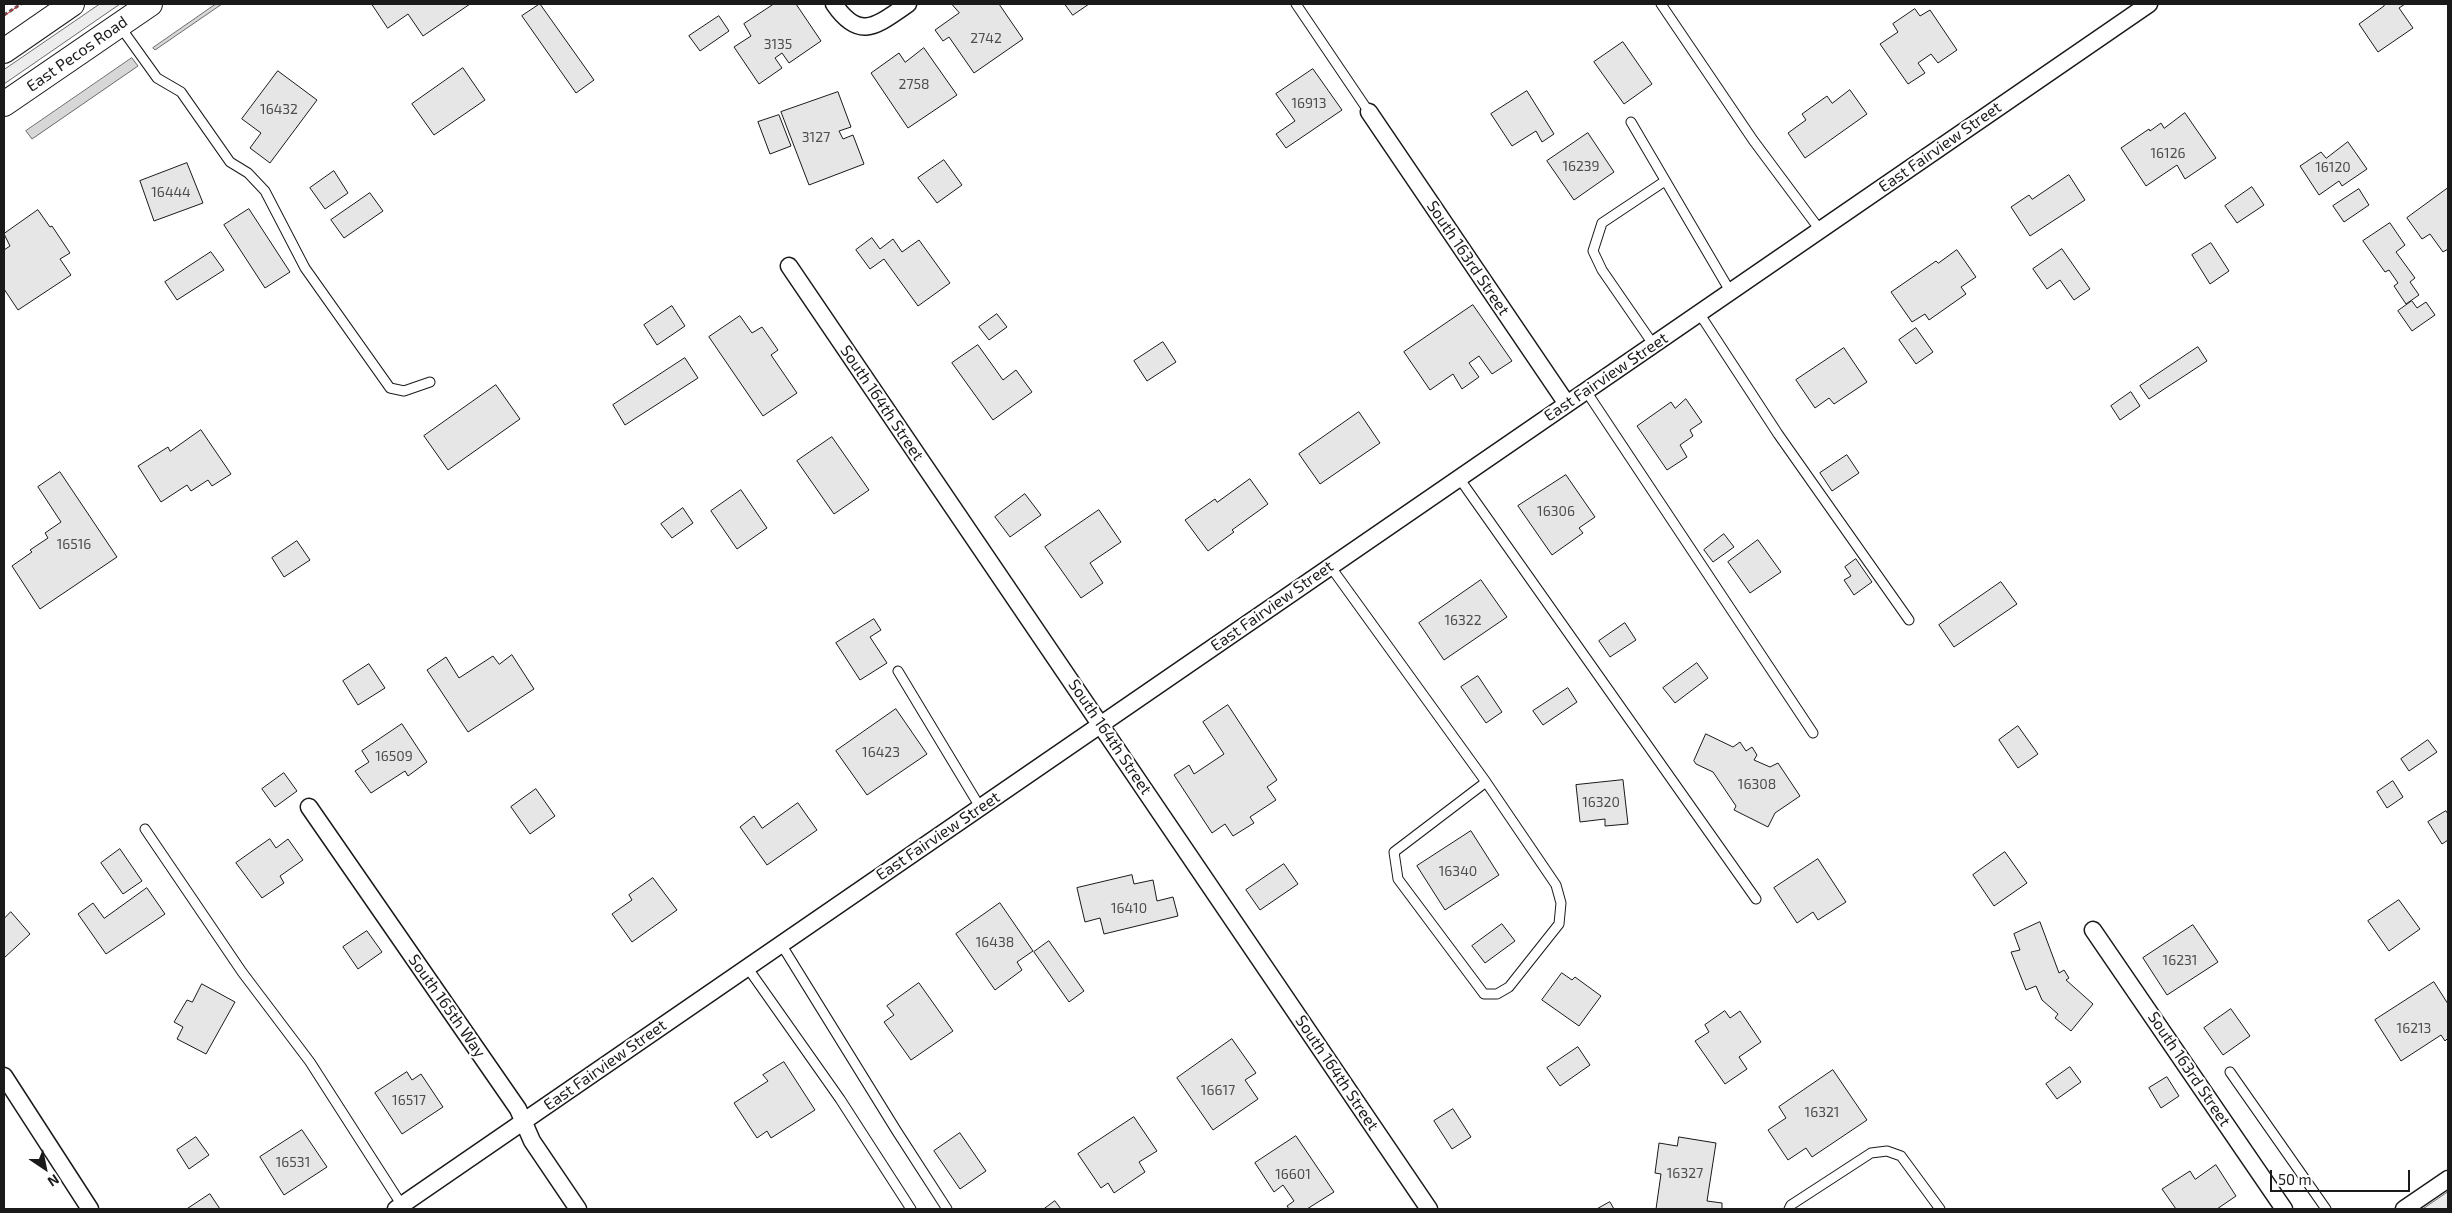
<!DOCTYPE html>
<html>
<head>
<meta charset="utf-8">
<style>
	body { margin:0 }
	#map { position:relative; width:2452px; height:1213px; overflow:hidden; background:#fff; font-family:"Exo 2",sans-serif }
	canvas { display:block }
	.frame { position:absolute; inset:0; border:5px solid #1a1a1a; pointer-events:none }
	.north { position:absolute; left:20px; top:1143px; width:50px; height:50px; -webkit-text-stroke:4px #fff; paint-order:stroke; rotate:146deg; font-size:14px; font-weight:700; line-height:20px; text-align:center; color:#1a1a1a }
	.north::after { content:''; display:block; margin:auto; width:18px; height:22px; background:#1a1a1a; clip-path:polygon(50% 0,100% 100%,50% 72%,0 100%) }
	.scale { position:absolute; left:2270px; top:1170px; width:140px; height:22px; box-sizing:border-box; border:2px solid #1a1a1a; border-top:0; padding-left:6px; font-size:15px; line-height:18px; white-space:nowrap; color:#1a1a1a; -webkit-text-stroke:4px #fff; paint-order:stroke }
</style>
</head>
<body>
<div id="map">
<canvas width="2452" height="1213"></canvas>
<div class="frame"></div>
<div class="north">N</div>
<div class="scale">50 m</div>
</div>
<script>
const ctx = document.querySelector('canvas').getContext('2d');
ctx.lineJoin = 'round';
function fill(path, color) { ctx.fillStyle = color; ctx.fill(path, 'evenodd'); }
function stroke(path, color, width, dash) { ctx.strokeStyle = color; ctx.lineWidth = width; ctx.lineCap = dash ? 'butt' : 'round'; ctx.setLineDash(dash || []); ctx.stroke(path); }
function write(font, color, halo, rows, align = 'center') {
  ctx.font = font + ' "Exo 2",sans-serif'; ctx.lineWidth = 4; ctx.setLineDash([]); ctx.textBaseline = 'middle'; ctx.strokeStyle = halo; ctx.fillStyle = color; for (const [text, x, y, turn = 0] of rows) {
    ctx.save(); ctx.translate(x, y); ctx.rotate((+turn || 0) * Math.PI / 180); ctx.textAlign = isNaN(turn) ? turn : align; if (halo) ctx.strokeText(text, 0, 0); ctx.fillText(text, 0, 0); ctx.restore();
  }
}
const built = new Path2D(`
	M 100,4 L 120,4 L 4,84 L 4,70 Z
	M 2448,1192 L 2448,1209 L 2423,1209 Z`);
const water = new Path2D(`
	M 216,4 L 222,4 L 155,50 L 153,48 Z
	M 132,58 L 138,66 L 32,139 L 26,131 Z`);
const building = new Path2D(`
	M 372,4 L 470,4 L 423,36 L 408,14 L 388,28 Z
	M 540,4 L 594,80 L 576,93 L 522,16 Z
	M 774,4 L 796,4 L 821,41 L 789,63 L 782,53 L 775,58 L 782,68 L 759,84 L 734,47 L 751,36 L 744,24 Z
	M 952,4 L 999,4 L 1023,39 L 974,73 L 949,37 L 943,41 L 935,30 L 959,13 Z
	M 1065,4 L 1089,4 L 1073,15 Z
	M 2383,4 L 2405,4 L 2399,8 L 2413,28 L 2378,52 L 2359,24 L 2384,6 Z
	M 1915,9 L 1920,16 L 1930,10 L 1957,50 L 1938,63 L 1931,54 L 1918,63 L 1925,73 L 1908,84 L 1880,44 L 1898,32 L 1893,24 Z
	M 719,16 L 729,31 L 700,51 L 689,36 Z
	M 1623,42 L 1652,84 L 1624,104 L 1594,62 Z
	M 924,48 L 957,95 L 908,128 L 871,73 L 899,53 L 905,62 Z
	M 463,68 L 485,100 L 434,135 L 412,104 Z
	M 1313,69 L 1342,110 L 1286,148 L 1276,134 L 1295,121 L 1276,94 Z
	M 278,71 L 317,100 L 270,163 L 250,148 L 261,133 L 242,119 Z
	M 1850,90 L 1867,114 L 1805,158 L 1788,133 L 1806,120 L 1802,114 L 1827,96 L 1832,103 Z
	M 1527,91 L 1554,134 L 1542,142 L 1536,131 L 1512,146 L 1491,114 Z
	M 838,92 L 851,127 L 839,131 L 843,139 L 853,135 L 864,164 L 809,185 L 781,112 Z
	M 2185,113 L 2216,158 L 2185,179 L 2177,165 L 2146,186 L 2121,148 L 2149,129 L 2150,131 L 2161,123 L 2164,128 Z
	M 779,115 L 791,146 L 770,154 L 758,122 Z
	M 1588,133 L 1614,172 L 1574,200 L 1547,161 Z
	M 2348,142 L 2367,169 L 2342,186 L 2339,181 L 2319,195 L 2300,166 L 2321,152 L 2326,158 Z
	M 944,160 L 962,185 L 937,203 L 918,178 Z
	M 187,163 L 203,203 L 154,221 L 140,181 Z
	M 334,171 L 348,193 L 325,209 L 310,188 Z
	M 2069,175 L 2085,200 L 2030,236 L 2011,207 L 2029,195 L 2032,199 Z
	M 2252,187 L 2264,205 L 2237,223 L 2225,206 Z
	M 2448,188 L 2448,249 L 2443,252 L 2430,234 L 2422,239 L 2407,218 Z
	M 2359,189 L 2369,205 L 2344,222 L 2333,206 Z
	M 370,193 L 383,211 L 344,238 L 331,220 Z
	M 249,209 L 290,272 L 265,288 L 224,225 Z
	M 38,210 L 50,227 L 52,226 L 70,253 L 60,259 L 71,275 L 18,310 L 4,289 L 4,250 L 10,246 L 4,234 Z
	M 2390,223 L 2405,245 L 2396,252 L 2415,278 L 2410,282 L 2419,295 L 2406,304 L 2394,286 L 2398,283 L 2389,270 L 2385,272 L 2363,241 Z
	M 872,238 L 880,249 L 893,239 L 902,252 L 919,240 L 950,283 L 918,306 L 884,259 L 870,269 L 856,250 Z
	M 2211,243 L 2229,271 L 2210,284 L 2192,255 Z
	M 2062,249 L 2090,289 L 2074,300 L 2060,280 L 2047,289 L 2033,269 Z
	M 1957,250 L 1976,277 L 1961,287 L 1966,294 L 1929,320 L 1925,314 L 1912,322 L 1891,292 L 1936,261 L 1938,263 Z
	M 211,252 L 224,270 L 177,300 L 165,282 Z
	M 2412,301 L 2417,308 L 2426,302 L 2435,315 L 2412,331 L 2398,311 Z
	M 1473,305 L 1512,361 L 1492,374 L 1479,356 L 1469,363 L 1479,377 L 1462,389 L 1453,374 L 1430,390 L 1404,352 Z
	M 672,306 L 685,326 L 657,345 L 644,325 Z
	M 997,314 L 1007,327 L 989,340 L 979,327 Z
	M 740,316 L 752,333 L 762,327 L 778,350 L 771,355 L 797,393 L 763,416 L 709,337 Z
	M 1916,328 L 1933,352 L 1916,364 L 1899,340 Z
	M 1163,342 L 1176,362 L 1147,381 L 1134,361 Z
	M 978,345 L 1003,380 L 1016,370 L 1032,392 L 993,420 L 952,363 Z
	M 2198,347 L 2207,361 L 2149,399 L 2140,386 Z
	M 1844,348 L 1867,382 L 1834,404 L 1829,398 L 1815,408 L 1796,380 Z
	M 685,358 L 698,378 L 625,425 L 613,405 Z
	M 496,385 L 520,419 L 448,470 L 424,436 Z
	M 2131,392 L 2140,406 L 2120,420 L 2111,406 Z
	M 1686,399 L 1702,422 L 1690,430 L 1693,436 L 1680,445 L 1687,457 L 1667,470 L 1637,426 L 1671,402 L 1675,408 Z
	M 1359,412 L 1380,443 L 1320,484 L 1299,454 Z
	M 201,430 L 231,474 L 212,486 L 208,480 L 191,491 L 187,485 L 161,502 L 138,466 L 168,447 L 170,451 Z
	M 832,437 L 869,490 L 834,514 L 797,461 Z
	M 1847,455 L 1859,473 L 1832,491 L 1820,473 Z
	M 60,472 L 117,557 L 40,609 L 12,566 L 32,552 L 30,550 L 48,538 L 45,533 L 61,522 L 38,487 Z
	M 1566,475 L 1595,517 L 1579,528 L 1583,533 L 1552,555 L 1518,506 Z
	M 1250,479 L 1268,504 L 1232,530 L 1234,532 L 1208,551 L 1185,520 L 1215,499 L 1217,502 Z
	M 741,490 L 767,528 L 737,549 L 711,511 Z
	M 1025,494 L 1041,515 L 1010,537 L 995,517 Z
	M 683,508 L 693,523 L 672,538 L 661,524 Z
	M 1099,510 L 1121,542 L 1090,563 L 1103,583 L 1081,598 L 1045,547 Z
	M 1724,534 L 1734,547 L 1713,562 L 1704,550 Z
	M 1758,540 L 1781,572 L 1750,593 L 1728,562 Z
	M 297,541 L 310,560 L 284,577 L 272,558 Z
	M 1856,559 L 1872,582 L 1854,595 L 1844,580 L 1851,576 L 1845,567 Z
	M 1481,580 L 1507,617 L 1444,660 L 1419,623 Z
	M 2001,582 L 2017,604 L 1954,647 L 1939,625 Z
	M 874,619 L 881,630 L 870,637 L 887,663 L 860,680 L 836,643 Z
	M 1625,623 L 1636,640 L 1610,657 L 1599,641 Z
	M 512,655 L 534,689 L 468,732 L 427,670 L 446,657 L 459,678 L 493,656 L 499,664 Z
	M 1697,663 L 1708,678 L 1675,703 L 1663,688 Z
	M 369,664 L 385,688 L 358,705 L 343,681 Z
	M 1478,676 L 1502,712 L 1486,723 L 1461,687 Z
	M 1568,688 L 1577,702 L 1543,725 L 1533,711 Z
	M 1228,705 L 1277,780 L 1267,787 L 1276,800 L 1250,817 L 1254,823 L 1233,836 L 1225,824 L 1212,833 L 1174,775 L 1189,765 L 1194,774 L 1224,754 L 1203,722 Z
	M 896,709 L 927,754 L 867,795 L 836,751 Z
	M 402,724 L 427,762 L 408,776 L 405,771 L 371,793 L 355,771 L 369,762 L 362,751 Z
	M 2018,726 L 2038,754 L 2018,768 L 1999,740 Z
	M 1706,734 L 1733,747 L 1740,742 L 1746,751 L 1752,747 L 1757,755 L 1754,760 L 1770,767 L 1778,763 L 1800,796 L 1775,813 L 1768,827 L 1734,810 L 1736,806 L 1713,772 L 1696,764 L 1694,761 Z
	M 2428,740 L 2437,752 L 2409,771 L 2401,759 Z
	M 284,773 L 297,791 L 275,807 L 262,789 Z
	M 1623,780 L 1628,824 L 1605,826 L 1605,819 L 1580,822 L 1576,785 Z
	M 2393,781 L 2403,797 L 2387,808 L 2377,792 Z
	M 536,789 L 555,816 L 530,834 L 511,807 Z
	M 798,803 L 817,830 L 767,865 L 740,827 L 754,816 L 762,828 Z
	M 2446,811 L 2448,814 L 2448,840 L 2442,844 L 2428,822 Z
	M 1471,831 L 1499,875 L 1445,910 L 1417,866 Z
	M 270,839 L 276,848 L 288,839 L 303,860 L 280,876 L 284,883 L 262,898 L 236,863 Z
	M 120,849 L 142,881 L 123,894 L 101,863 Z
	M 2005,852 L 2027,883 L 1994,906 L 1973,875 Z
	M 1818,859 L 1846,902 L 1818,920 L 1813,912 L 1797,923 L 1774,888 Z
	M 1284,864 L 1298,884 L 1260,910 L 1246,890 Z
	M 1132,875 L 1134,884 L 1153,880 L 1157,901 L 1173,897 L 1178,916 L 1104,934 L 1100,918 L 1085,922 L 1077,888 Z
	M 653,878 L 677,910 L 632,942 L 612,914 L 632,900 L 629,895 Z
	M 147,888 L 165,914 L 106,954 L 78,914 L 93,903 L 104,918 Z
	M 2399,900 L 2420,929 L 2389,951 L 2368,921 Z
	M 1000,903 L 1033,951 L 1017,962 L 1022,970 L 995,990 L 956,934 Z
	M 11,912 L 30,934 L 4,958 L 4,919 Z
	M 2040,922 L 2059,973 L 2064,970 L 2069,978 L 2066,980 L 2093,1004 L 2071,1031 L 2055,1018 L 2058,1014 L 2042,1000 L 2036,986 L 2026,990 L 2011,952 L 2020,950 L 2014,934 Z
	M 1502,924 L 1515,941 L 1485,963 L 1472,946 Z
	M 2193,925 L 2218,962 L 2167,995 L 2143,958 Z
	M 367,931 L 382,952 L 358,969 L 343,947 Z
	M 1049,941 L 1084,991 L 1069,1002 L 1034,952 Z
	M 1562,973 L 1572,980 L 1575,977 L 1601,996 L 1579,1026 L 1542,1000 Z
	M 2434,982 L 2448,1004 L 2448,1038 L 2445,1041 L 2441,1035 L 2401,1061 L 2375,1020 Z
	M 919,983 L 953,1031 L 911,1060 L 884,1022 L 894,1015 L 887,1006 Z
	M 202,984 L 235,1002 L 206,1054 L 177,1039 L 183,1027 L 174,1022 L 187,1000 L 192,1002 Z
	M 2231,1009 L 2250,1036 L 2223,1055 L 2204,1028 Z
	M 1725,1011 L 1730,1018 L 1740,1011 L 1761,1042 L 1739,1057 L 1747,1069 L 1725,1084 L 1695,1041 L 1709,1032 L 1705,1025 Z
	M 1232,1039 L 1256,1073 L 1245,1080 L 1258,1099 L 1213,1130 L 1177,1078 Z
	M 1578,1047 L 1590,1065 L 1560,1086 L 1547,1068 Z
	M 784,1062 L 815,1110 L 771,1138 L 767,1131 L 757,1138 L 734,1103 L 768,1081 L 763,1075 Z
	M 2070,1067 L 2081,1082 L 2057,1099 L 2046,1084 Z
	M 1833,1070 L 1867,1120 L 1812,1157 L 1806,1148 L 1788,1160 L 1768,1130 L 1786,1118 L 1779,1107 Z
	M 407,1072 L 412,1080 L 421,1074 L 443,1107 L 402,1134 L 375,1093 Z
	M 2167,1077 L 2179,1096 L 2161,1108 L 2149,1088 Z
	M 1453,1109 L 1471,1137 L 1452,1149 L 1434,1121 Z
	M 1134,1117 L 1157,1151 L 1139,1162 L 1145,1172 L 1114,1193 L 1108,1183 L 1101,1188 L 1078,1154 Z
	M 302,1130 L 327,1167 L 284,1195 L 260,1157 Z
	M 960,1133 L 986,1171 L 960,1189 L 934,1151 Z
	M 1296,1136 L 1334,1192 L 1307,1209 L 1289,1209 L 1287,1206 L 1294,1201 L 1283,1185 L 1274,1192 L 1255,1163 Z
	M 196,1137 L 209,1155 L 189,1169 L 177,1150 Z
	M 1679,1137 L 1716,1143 L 1707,1201 L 1722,1203 L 1722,1209 L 1656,1209 L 1661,1174 L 1655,1173 L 1659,1143 L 1677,1146 Z
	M 2216,1165 L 2236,1196 L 2217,1209 L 2176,1209 L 2162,1189 L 2190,1171 L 2195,1179 Z
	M 210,1194 L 220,1209 L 187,1209 Z
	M 1055,1201 L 1061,1209 L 1044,1209 Z
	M 1610,1202 L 1614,1209 L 1597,1209 Z`);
const path = new Path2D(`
	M 4,15 L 21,4`);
const service = new Path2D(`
	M 1296,4 L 1369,112
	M 1661,4 L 1753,140 L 1820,230
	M 119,25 L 157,78 L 181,92 L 230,162 L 248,173 L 265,191 L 305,268 L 390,388 L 404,391 L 430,382
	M 1631,122 L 1730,291
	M 1699,313 L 1778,434 L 1909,620
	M 1653,344 L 1602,270 L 1593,251 L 1602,223 L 1665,181
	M 1586,391 L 1813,733
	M 1459,478 L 1756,899
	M 1330,566 L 1486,782 L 1394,852 L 1398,879 L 1484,994 L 1497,994 L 1509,987 L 1559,924 L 1561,903 L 1556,885 L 1486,782
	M 898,671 L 980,807
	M 145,829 L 242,972 L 310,1062 L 403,1207
	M 781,944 L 896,1130 L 947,1209
	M 747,967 L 840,1099 L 911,1209
	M 2230,1072 L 2326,1209
	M 1789,1209 L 1791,1205 L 1871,1153 L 1887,1151 L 1901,1156 L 1940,1209`);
const minor = new Path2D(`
	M 834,4 C 860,42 877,25 908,4
	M 1369,112 L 1567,404
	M 789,266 L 1429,1209
	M 309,807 L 518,1109 L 532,1141 L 578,1209
	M 2093,930 L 2284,1209
	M 4,1076 L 90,1209
	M 396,1209 L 2149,4
	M 2404,1209 L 2448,1179`);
const secondary = new Path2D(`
	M 4,51 L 72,4
	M 4,104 L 150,4`);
const power = new Path2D(`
	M 4,16 L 21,4`);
const numberNames = [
	["2742",986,38],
	["3135",778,44],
	["2758",914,84],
	["16913",1309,103],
	["16432",279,109],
	["3127",816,137],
	["16126",2168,153],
	["16239",1581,166],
	["16120",2333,167],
	["16444",171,192],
	["16306",1556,511],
	["16516",74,544],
	["16322",1463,620],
	["16423",881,752],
	["16509",394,756],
	["16308",1757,784],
	["16320",1601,802],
	["16340",1458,871],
	["16410",1129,908],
	["16438",995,942],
	["16231",2180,960],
	["16213",2414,1028],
	["16617",1218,1090],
	["16517",409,1100],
	["16321",1822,1112],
	["16531",293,1162],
	["16327",1685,1173],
	["16601",1293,1174]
];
const streetNames = [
	["East Pecos Road",77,54,-35],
	["East Fairview Street",1940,147,-35],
	["South 163rd Street",1468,258,56],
	["East Fairview Street",1606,377,-34],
	["South 164th Street",882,403,56],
	["East Fairview Street",1272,606,-35],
	["South 164th Street",1110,737,56],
	["East Fairview Street",938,836,-34],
	["South 165th Way",447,1006,55],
	["East Fairview Street",605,1065,-35],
	["South 163rd Street",2189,1069,56],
	["South 164th Street",1337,1073,56]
];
fill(built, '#ededed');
stroke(built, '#6a6a6a', 1);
fill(water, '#d7d7d7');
stroke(water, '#6a6a6a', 1);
fill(building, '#e6e6e6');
stroke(building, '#1a1a1a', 1);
stroke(service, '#1a1a1a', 11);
stroke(minor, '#1a1a1a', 19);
stroke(secondary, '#1a1a1a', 26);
stroke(path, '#5f5f5f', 3, [4, 2.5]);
stroke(service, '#fff', 9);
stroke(minor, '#fff', 16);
stroke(secondary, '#fff', 24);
stroke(power, '#c62828', 1, [18, 4, 2.5, 4]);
write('14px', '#4d4d4d', null, numberNames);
write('16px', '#1a1a1a', '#fff', streetNames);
</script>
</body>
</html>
